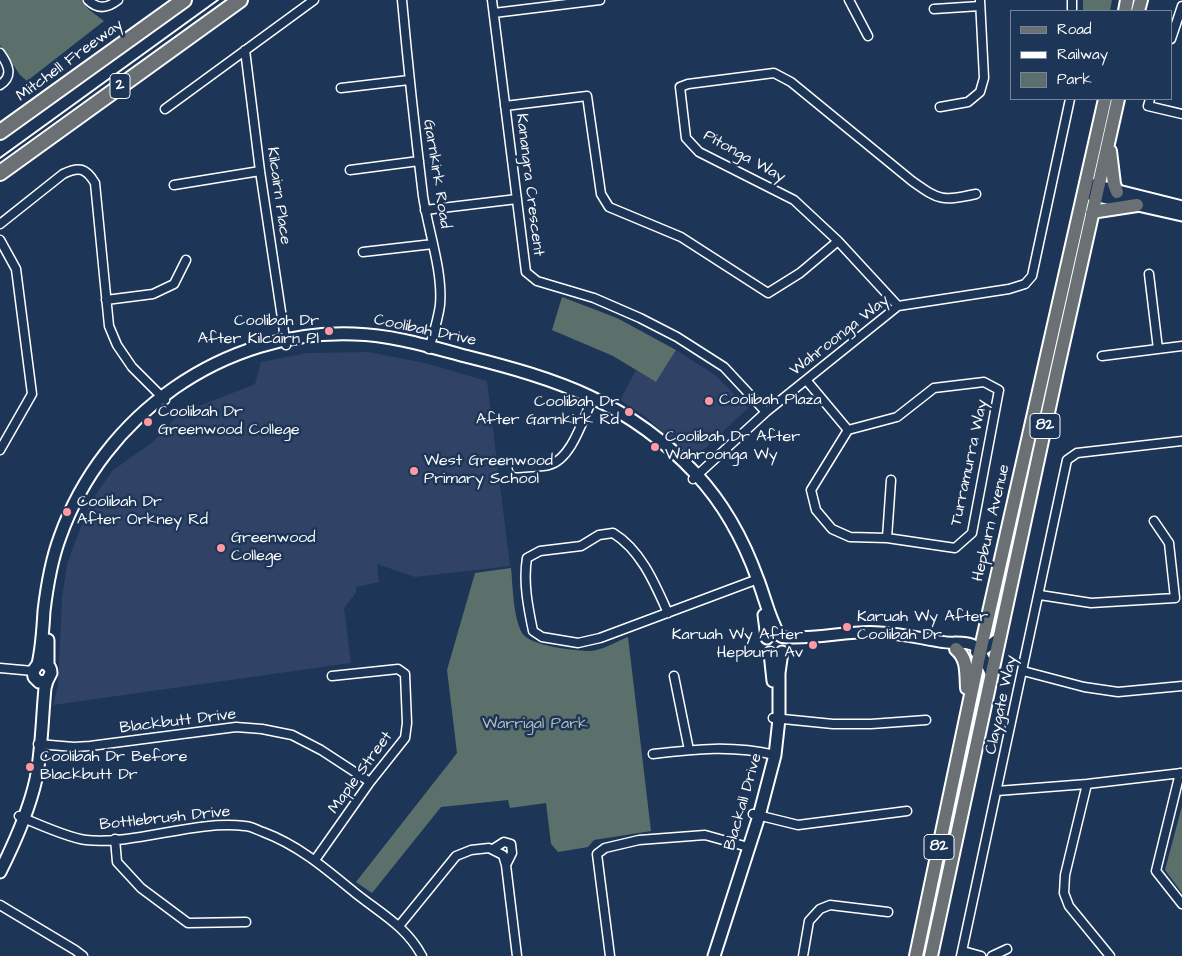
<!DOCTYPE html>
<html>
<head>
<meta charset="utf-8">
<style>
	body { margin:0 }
	#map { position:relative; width:1182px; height:956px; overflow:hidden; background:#1d3557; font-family:"Architects Daughter",sans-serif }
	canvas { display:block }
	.legend { position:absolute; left:1010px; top:10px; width:162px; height:90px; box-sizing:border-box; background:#1d3557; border:1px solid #77869a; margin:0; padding:6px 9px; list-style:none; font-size:15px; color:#fff }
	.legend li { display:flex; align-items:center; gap:10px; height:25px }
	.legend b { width:25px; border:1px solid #77869a }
</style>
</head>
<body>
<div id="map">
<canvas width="1182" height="956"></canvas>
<ul class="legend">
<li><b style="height:6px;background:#6a7074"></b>Road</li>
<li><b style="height:6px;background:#fff"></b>Railway</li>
<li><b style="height:14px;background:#5b706b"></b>Park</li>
</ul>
</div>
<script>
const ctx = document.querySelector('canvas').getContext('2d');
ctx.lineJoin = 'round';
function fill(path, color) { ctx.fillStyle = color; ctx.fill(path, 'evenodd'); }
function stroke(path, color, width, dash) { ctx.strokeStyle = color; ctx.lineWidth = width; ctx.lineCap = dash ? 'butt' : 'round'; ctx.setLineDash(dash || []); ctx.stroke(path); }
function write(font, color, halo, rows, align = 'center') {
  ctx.font = font + ' "Architects Daughter",sans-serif'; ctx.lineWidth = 5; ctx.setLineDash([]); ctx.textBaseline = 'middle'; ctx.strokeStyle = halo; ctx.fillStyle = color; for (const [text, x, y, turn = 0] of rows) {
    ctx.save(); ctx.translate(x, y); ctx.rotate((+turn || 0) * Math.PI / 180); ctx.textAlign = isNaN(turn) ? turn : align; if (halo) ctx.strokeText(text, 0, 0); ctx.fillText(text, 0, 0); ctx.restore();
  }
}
const built = new Path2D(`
	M 676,350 L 715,375 L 748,408 L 695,458 L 688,455 L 646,417 L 620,400 L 636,370 L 656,382 Z
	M 369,352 L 425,363 L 487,381 L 510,566 L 415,577 L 377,564 L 379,582 L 356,587 L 356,593 L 344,608 L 351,663 L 53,705 L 58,686 L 62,598 L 67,564 L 90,503 L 112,471 L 154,441 L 179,414 L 255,384 L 261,362 L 307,353 Z`);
const green = new Path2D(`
	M 0,0 L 83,0 L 88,9 L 104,21 L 27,81 L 20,75 L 0,45 Z
	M 1083,0 L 1112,0 L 1110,11 L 1083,11 Z
	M 562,297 L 617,318 L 676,350 L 656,382 L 613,356 L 552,330 Z
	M 511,568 C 513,587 513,616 522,633 C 529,646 577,651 591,651 C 603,650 617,641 628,637 L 651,831 L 594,840 L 588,847 L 558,852 L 551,844 L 546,803 L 510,808 L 508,800 L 441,807 L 372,893 L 356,882 L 457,753 L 447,670 L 475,573 Z
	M 1182,806 L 1182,893 L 1165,870 Z`);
const minor = new Path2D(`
	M 88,0 C 98,10 108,8 118,0
	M 402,0 C 408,66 415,131 423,196 C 428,230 443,271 440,305 C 438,320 433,335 429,349
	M 492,0 L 526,272 L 537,281 L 594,298 L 640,318 L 677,337 L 724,367 L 766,412
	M 849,0 L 868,36
	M 1072,0 L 1072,11
	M 934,9 L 980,6
	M 494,13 L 600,0
	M 1171,39 L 1182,6
	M 245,50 L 260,171 L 286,345
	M 0,53 C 8,64 14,76 0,85
	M 341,88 L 409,80
	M 1150,99 L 1148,106 L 1182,114
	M 505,106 L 587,96 L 601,194 L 609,207 L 681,237 L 768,293 L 800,273 L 838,241
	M 940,107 L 968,102 L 980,92 L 984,78 L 980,0
	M 165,109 L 314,0
	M 350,170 L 419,161
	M 174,185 L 260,171
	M 425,210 L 517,199
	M 0,224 L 63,174 C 79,166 86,168 95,183 L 109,326 L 117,345 L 132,367 L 165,400
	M 0,240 L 16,269 L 32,394 L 0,450
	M 363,252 L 433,244
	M 1149,274 L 1158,349
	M 106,300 L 153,294 L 174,284 L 186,260
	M 898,306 L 838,241 L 794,200 L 699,152 L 686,138 L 680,87 L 688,84 L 774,73 L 791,82 L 912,181 C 940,201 942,201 976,194
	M 1102,356 L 1182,346
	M 807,381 L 848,430
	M 984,382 L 999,390 L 972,533 L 955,548 L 887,538 L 850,537 L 832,529 L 816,510 L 811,490 L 848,430 L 897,417 L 934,388 Z
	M 517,468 C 527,467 539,467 549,465 C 572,459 583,418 593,398
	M 693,479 L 766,412 L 898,306 L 1009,289 L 1025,284 L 1032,276 L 1070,99
	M 887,538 L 891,480
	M 1040,595 L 1091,603 L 1175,598 L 1169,543 L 1154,521
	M 668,613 C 655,584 641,550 613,533 L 599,535 L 581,546 L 540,551 L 527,558 C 523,582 528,607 533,631 L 542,637 L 578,643 L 600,638 L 758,579
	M 0,668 L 33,671
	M 1023,671 L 1084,687 L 1118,692 L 1182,686
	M 674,676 L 689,750
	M 773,718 L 833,724 L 871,724 L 926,720
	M 38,744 L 74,747 L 90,746 L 236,727 L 262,729 L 292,735 L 321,750 L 370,782
	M 653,754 C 696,749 732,745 775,755
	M 1180,773 L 1156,871 L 1182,904
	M 1087,784 L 1065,875 L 1064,893 L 1069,906 L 1110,956
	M 997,791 L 1087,784 L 1182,773
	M 753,814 L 798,825 L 907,811
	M 19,816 C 35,823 69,838 86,840 C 138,845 192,820 245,826 C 251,826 257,830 263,832 C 298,845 325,868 354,892 C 380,913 406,926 422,956
	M 115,839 L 117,862 L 141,888 L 188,923 L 246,922
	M 493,849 L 504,842 L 511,844 L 512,853 L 506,865
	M 315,860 L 370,782 L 405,738 L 407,723 L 405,674 L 398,669 L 332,676
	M 0,905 L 75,950 L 83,956
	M 399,926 L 456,856 L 471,850 L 489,848 L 503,855 L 506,865 L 517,956
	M 963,951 L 981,956
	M 610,956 L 597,854 L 605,848 L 639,840 L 705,835 L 748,847
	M 803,956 L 809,921 L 820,909 L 830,905 L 888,912
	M 961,956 L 1067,460 L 1077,453 L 1182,441
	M 992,956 L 1007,949`);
const tertiary = new Path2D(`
	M 782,637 C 812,640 841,632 870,632 C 895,632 918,638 943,642 C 952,644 968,640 976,647 C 983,654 987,665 991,674
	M 976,652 L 980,652 L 998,639`);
const secondary = new Path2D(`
	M 1086,183 L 1182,207
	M 1089,194 L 1182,215
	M 764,615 L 767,638
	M 48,640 L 48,666
	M 770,653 L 773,681
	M 38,664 C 42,647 43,629 44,611 C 47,586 51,561 60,537 C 103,415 224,329 354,334 C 392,335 428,346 465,356 C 557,379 629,402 696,474 C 724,504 744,541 758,580 C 765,598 769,618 779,635
	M 0,872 C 15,842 29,811 36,779 C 42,749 42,718 45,688 L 47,681 L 51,673 C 51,665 45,662 38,664 L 33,671 L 34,677 L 39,682 L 47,681
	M 714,956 L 759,816 L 775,755 L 779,719 L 779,673 L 782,652`);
const primary = new Path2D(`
	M 1125,11 L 1127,0
	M 1138,11 L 1141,0
	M 1110,151 L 1114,184 L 1117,192
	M 1092,213 L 1098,211 L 1137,205
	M 956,649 C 968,659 966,673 967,688
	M 916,956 L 980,652 L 1105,99
	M 931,956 L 1057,371 L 1118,99`);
const motorway = new Path2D(`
	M 0,132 L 184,0
	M 0,173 L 240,0`);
const rail = new Path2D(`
	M 0,158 L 218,0`);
const markers = [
	[329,331,5,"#ff9aa2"],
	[709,401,5,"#ff9aa2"],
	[629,412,5,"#ff9aa2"],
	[148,422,5,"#ff9aa2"],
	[655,447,5,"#ff9aa2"],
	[414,471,5,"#ff9aa2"],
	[67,512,5,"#ff9aa2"],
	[221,548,5,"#ff9aa2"],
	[847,627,5,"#ff9aa2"],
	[813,645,5,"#ff9aa2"],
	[30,767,5,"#ff9aa2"]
];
const shields = [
	[120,86,20],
	[1045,426,30],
	[939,847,30]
];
const shieldNames = [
	["2",120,86],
	["82",1045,426],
	["82",939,847]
];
const streetNames = [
	["Mitchell Freeway",70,61,-36],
	["Pitonga Way",744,157,29],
	["Garnkirk Road",436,174,81],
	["Kanangra Crescent",529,185,83],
	["Kilcairn Place",278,196,82],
	["Coolibah Drive",425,331,12],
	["Wahroonga Way",840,336,-38],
	["Turramurra Way",970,463,-78],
	["Hepburn Avenue",992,523,-77],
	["Claygate Way",1002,705,-78],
	["Blackbutt Drive",178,722,-7],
	["Maple Street",361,773,-54],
	["Blackall Drive",744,802,-74],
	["Bottlebrush Drive",165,819,-6]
];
const poiNames = [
	["Coolibah Dr",319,322,"right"],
	["After Kilcairn Pl",319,340,"right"],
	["Coolibah Plaza",719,401],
	["Coolibah Dr",619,403,"right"],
	["After Garnkirk Rd",619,421,"right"],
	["Coolibah Dr",158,413],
	["Greenwood College",158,431],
	["Coolibah Dr After",665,438],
	["Wahroonga Wy",665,456],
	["West Greenwood",424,462],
	["Primary School",424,480],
	["Coolibah Dr",77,503],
	["After Orkney Rd",77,521],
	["Greenwood",231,539],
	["College",231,557],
	["Karuah Wy After",857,618],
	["Coolibah Dr",857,636],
	["Karuah Wy After",803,636,"right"],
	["Hepburn Av",803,654,"right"],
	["Coolibah Dr Before",40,758],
	["Blackbutt Dr",40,776]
];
const parkNames = [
	["Warrigal Park",535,725]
];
fill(built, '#304265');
fill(green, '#5b706b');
stroke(minor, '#fff', 11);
stroke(tertiary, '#fff', 14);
stroke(secondary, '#fff', 15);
stroke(primary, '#fff', 16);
stroke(motorway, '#fff', 18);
stroke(minor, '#1d3557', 8);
stroke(tertiary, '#1d3557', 10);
stroke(secondary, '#1d3557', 11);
stroke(primary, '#6a7074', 12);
stroke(motorway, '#6a7074', 14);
stroke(rail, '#fff', 2);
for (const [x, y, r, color] of markers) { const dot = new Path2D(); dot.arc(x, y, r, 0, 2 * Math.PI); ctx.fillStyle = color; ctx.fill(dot); stroke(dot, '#1d3557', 2); }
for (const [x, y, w] of shields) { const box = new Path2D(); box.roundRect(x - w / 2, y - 12.5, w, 25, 4); ctx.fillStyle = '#1d3557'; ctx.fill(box); stroke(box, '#fff', 1); }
write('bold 15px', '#fff', null, shieldNames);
write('16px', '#fff', '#1d3557', streetNames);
write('16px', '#fff', '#1d3557', poiNames, 'left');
write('16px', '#b5bfbc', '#1d3557', parkNames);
</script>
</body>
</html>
